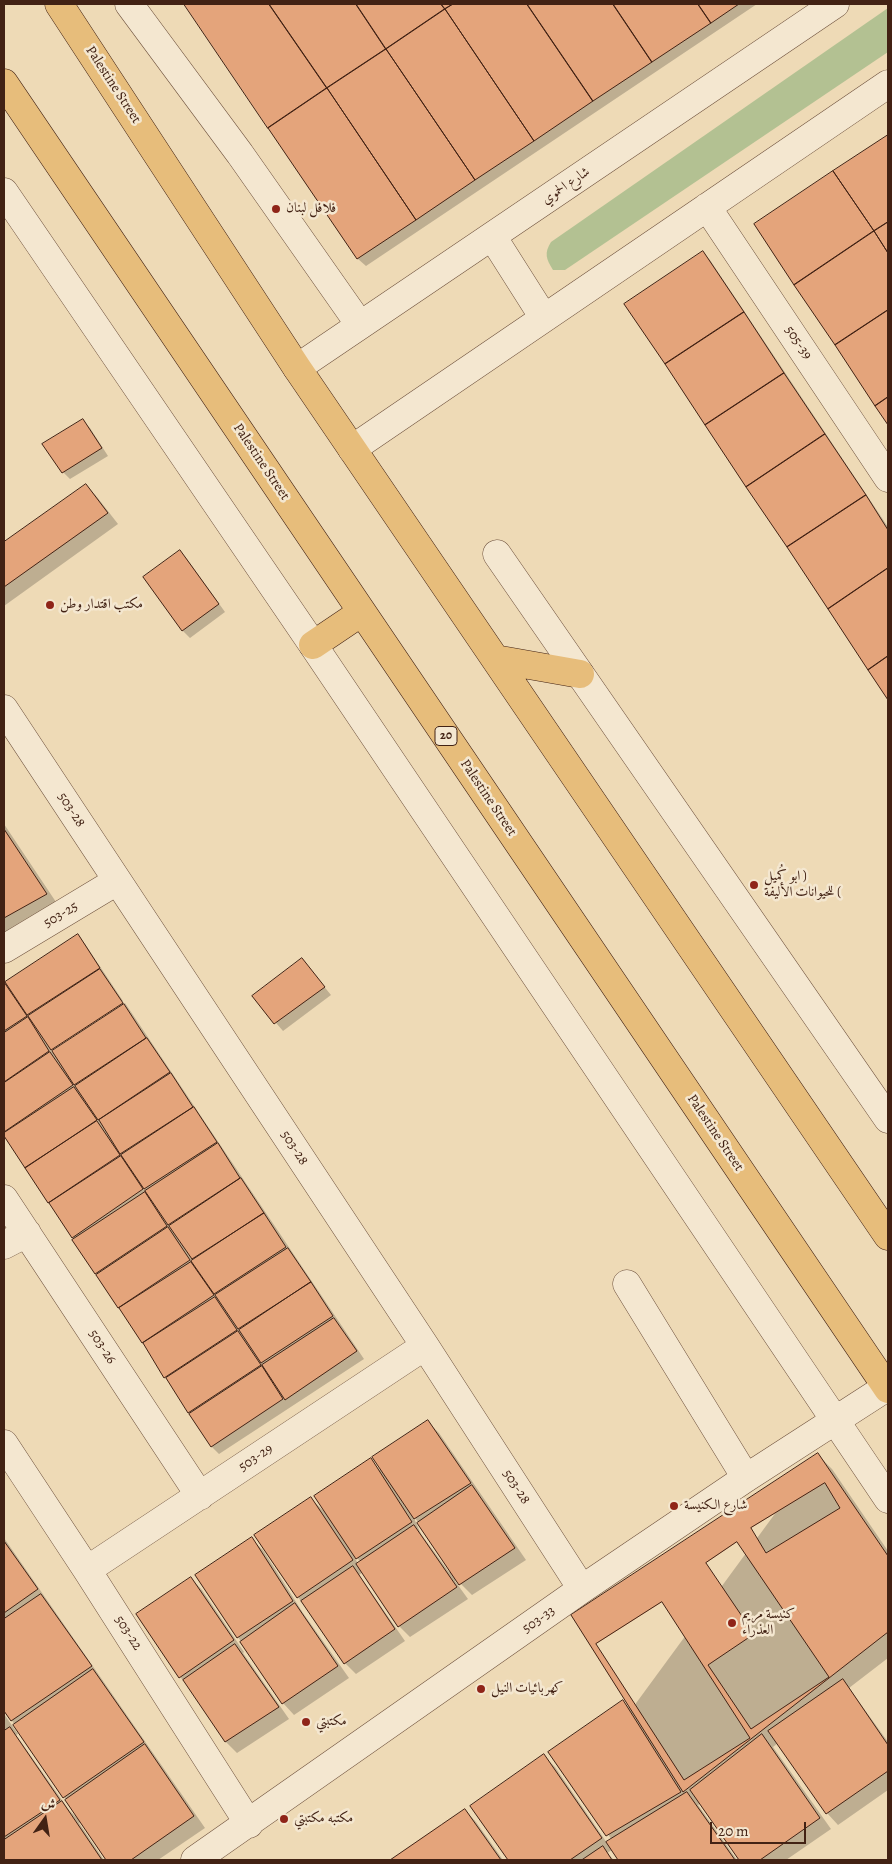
<!DOCTYPE html>
<html>
<head>
<meta charset="utf-8">
<style>
	body { margin:0 }
	#map { position:relative; width:892px; height:1864px; overflow:hidden; background:#eedab6; font-family:Alegreya,Amiri,serif }
	canvas { display:block }
	.frame { position:absolute; inset:0; border:5px solid #422214; pointer-events:none }
	.north { position:absolute; left:20px; top:1794px; width:50px; height:50px; -webkit-text-stroke:4px #f4e7d0; paint-order:stroke; rotate:13deg; font-size:14px; font-weight:700; line-height:20px; text-align:center; color:#422214 }
	.north::after { content:''; display:block; margin:auto; width:18px; height:22px; background:#422214; clip-path:polygon(50% 0,100% 100%,50% 72%,0 100%) }
	.scale { position:absolute; left:710px; top:1822px; width:96px; height:22px; box-sizing:border-box; border:2px solid #422214; border-top:0; padding-left:6px; font-size:15px; line-height:18px; white-space:nowrap; color:#422214; -webkit-text-stroke:4px #f4e7d0; paint-order:stroke }
</style>
</head>
<body>
<div id="map">
<canvas width="892" height="1864"></canvas>
<div class="frame"></div>
<div class="north">ش</div>
<div class="scale">20 m</div>
</div>
<script>
const ctx = document.querySelector('canvas').getContext('2d');
ctx.lineJoin = 'round';
function fill(path, color) { ctx.fillStyle = color; ctx.fill(path, 'evenodd'); }
function stroke(path, color, width, dash) { ctx.strokeStyle = color; ctx.lineWidth = width; ctx.lineCap = dash ? 'butt' : 'round'; ctx.setLineDash(dash || []); ctx.stroke(path); }
function write(font, color, halo, rows, align = 'center') {
  ctx.font = font + ' Alegreya,Amiri,serif'; ctx.lineWidth = 5; ctx.setLineDash([]); ctx.textBaseline = 'middle'; ctx.strokeStyle = halo; ctx.fillStyle = color; for (const [text, x, y, turn = 0] of rows) {
    ctx.save(); ctx.translate(x, y); ctx.rotate((+turn || 0) * Math.PI / 180); ctx.textAlign = isNaN(turn) ? turn : align; if (halo) ctx.strokeText(text, 0, 0); ctx.fillText(text, 0, 0); ctx.restore();
  }
}
const green = new Path2D(`
	M 888,8 L 888,52 L 565,270 L 553,270 C 546,259 544,253 551,242 Z`);
const shadow = new Path2D(`
	M 185,4 L 757,4 L 366,266 L 358,259 Z
	M 888,136 L 888,422 L 756,224 Z
	M 703,253 L 710,260 L 888,527 L 888,697 L 626,304 Z
	M 82,421 L 90,428 L 108,456 L 70,479 L 63,472 Z
	M 86,485 L 97,497 L 118,524 L 4,606 L 4,543 Z
	M 180,552 L 187,559 L 225,612 L 190,638 L 183,631 L 145,577 Z
	M 4,824 L 60,908 L 4,941 Z
	M 77,936 L 85,944 L 123,1001 L 51,1049 L 51,1052 L 125,1003 L 364,1359 L 219,1454 L 212,1447 L 4,1134 L 4,984 Z
	M 309,968 L 331,995 L 283,1031 L 253,996 Z
	M 428,1422 L 439,1433 L 526,1560 L 472,1595 L 457,1580 L 455,1581 L 468,1599 L 410,1637 L 399,1626 L 363,1572 L 359,1575 L 405,1641 L 356,1674 L 345,1663 L 298,1597 L 311,1499 L 325,1512 L 370,1460 L 380,1470 ZM 413,1516 L 419,1523 L 451,1571 L 449,1572 L 421,1534 ZM 353,1554 L 361,1562 L 358,1564 Z
	M 818,1455 L 832,1469 L 888,1551 L 888,1658 L 849,1688 L 888,1742 L 888,1790 L 838,1825 L 827,1813 L 778,1743 L 773,1747 L 831,1829 L 786,1860 L 740,1860 L 701,1803 L 698,1805 L 737,1860 L 620,1860 L 612,1850 L 607,1853 L 614,1860 L 509,1860 L 471,1806 L 544,1756 L 555,1767 L 607,1843 L 612,1840 L 550,1752 L 623,1701 L 631,1710 Z
	M 4,1538 L 205,1828 L 158,1860 L 108,1860 L 81,1822 L 79,1823 L 104,1860 L 4,1860 L 4,1714 L 18,1734 L 16,1735 L 69,1810 L 77,1818 L 78,1817 L 4,1709 Z
	M 251,1539 L 263,1550 L 303,1613 L 349,1678 L 294,1715 L 283,1703 L 238,1637 Z
	M 191,1578 L 202,1590 L 244,1652 L 243,1653 L 289,1719 L 237,1753 L 226,1742 L 187,1684 L 180,1677 Z
	M 465,1810 L 476,1822 L 503,1860 L 392,1860 Z`);
const building = new Path2D(`
	M 184,4 L 269,4 L 327,88 L 268,128 Z
	M 269,4 L 356,4 L 386,49 L 327,88 Z
	M 356,4 L 441,4 L 445,9 L 386,49 Z
	M 441,4 L 453,4 L 445,9 Z
	M 453,4 L 527,4 L 593,101 L 534,141 L 445,9 Z
	M 527,4 L 613,4 L 652,62 L 593,101 Z
	M 613,4 L 698,4 L 711,23 L 652,62 Z
	M 698,4 L 739,4 L 711,23 Z
	M 445,9 L 534,141 L 475,180 L 386,49 Z
	M 386,49 L 475,180 L 416,220 L 327,88 Z
	M 327,88 L 416,220 L 357,259 L 268,128 Z
	M 888,135 L 888,222 L 874,231 L 833,171 Z
	M 833,171 L 874,231 L 794,285 L 754,224 Z
	M 888,222 L 888,253 L 874,231 Z
	M 874,231 L 888,253 L 888,310 L 835,345 L 794,285 Z
	M 703,251 L 744,312 L 665,364 L 624,304 Z
	M 888,310 L 888,397 L 875,406 L 835,345 Z
	M 744,312 L 784,373 L 705,425 L 665,364 Z
	M 784,373 L 825,434 L 746,487 L 705,425 Z
	M 888,397 L 888,425 L 875,406 Z
	M 83,419 L 102,448 L 62,473 L 42,444 Z
	M 825,434 L 866,495 L 787,547 L 746,487 Z
	M 86,484 L 108,513 L 4,587 L 4,542 Z
	M 866,495 L 888,530 L 888,568 L 828,609 L 787,547 Z
	M 180,550 L 219,604 L 182,631 L 143,577 Z
	M 888,568 L 888,656 L 868,670 L 828,609 Z
	M 888,656 L 888,700 L 868,670 Z
	M 4,829 L 47,894 L 4,918 Z
	M 78,934 L 100,968 L 27,1015 L 5,982 Z
	M 302,958 L 325,987 L 274,1024 L 252,996 Z
	M 100,969 L 123,1003 L 51,1050 L 28,1016 Z
	M 4,982 L 27,1016 L 4,1031 Z
	M 124,1004 L 146,1038 L 74,1085 L 52,1051 Z
	M 28,1017 L 49,1051 L 4,1082 L 4,1033 Z
	M 147,1038 L 170,1072 L 98,1120 L 75,1086 Z
	M 50,1052 L 73,1085 L 4,1132 L 4,1083 Z
	M 171,1073 L 193,1107 L 120,1154 L 99,1120 Z
	M 74,1087 L 97,1120 L 25,1168 L 4,1136 L 4,1133 Z
	M 194,1107 L 217,1142 L 144,1189 L 121,1155 Z
	M 97,1121 L 120,1155 L 48,1203 L 25,1168 Z
	M 218,1143 L 240,1178 L 168,1225 L 145,1191 Z
	M 121,1156 L 143,1189 L 72,1238 L 49,1203 Z
	M 241,1178 L 264,1213 L 192,1259 L 169,1226 Z
	M 145,1192 L 167,1226 L 95,1274 L 72,1240 Z
	M 264,1213 L 286,1247 L 214,1294 L 191,1261 Z
	M 168,1227 L 190,1260 L 118,1308 L 96,1275 Z
	M 288,1248 L 311,1282 L 238,1329 L 215,1295 Z
	M 191,1262 L 214,1295 L 142,1343 L 119,1308 Z
	M 311,1282 L 333,1316 L 261,1363 L 239,1330 Z
	M 215,1297 L 237,1330 L 164,1378 L 143,1343 Z
	M 334,1318 L 357,1351 L 285,1400 L 262,1365 Z
	M 238,1331 L 261,1365 L 188,1413 L 166,1378 Z
	M 262,1366 L 283,1399 L 211,1447 L 189,1414 Z
	M 428,1420 L 471,1483 L 414,1519 L 372,1457 Z
	M 818,1453 L 888,1556 L 888,1632 L 683,1792 L 571,1615 Z
	M 371,1458 L 412,1522 L 356,1559 L 314,1496 Z
	M 825,1483 L 840,1508 L 766,1553 L 751,1528 Z
	M 472,1485 L 515,1548 L 459,1585 L 417,1523 Z
	M 311,1497 L 353,1560 L 297,1598 L 254,1535 Z
	M 414,1525 L 457,1587 L 398,1627 L 356,1564 Z
	M 252,1537 L 293,1601 L 237,1638 L 195,1575 Z
	M 4,1541 L 38,1589 L 4,1613 Z
	M 737,1542 L 829,1677 L 751,1729 L 708,1665 L 754,1634 L 706,1563 Z
	M 353,1566 L 395,1629 L 344,1664 L 301,1601 Z
	M 191,1577 L 234,1640 L 179,1678 L 136,1614 Z
	M 41,1594 L 92,1666 L 11,1721 L 4,1711 L 4,1619 Z
	M 662,1602 L 750,1738 L 684,1780 L 596,1644 Z
	M 295,1603 L 338,1666 L 282,1704 L 240,1642 Z
	M 235,1644 L 279,1707 L 225,1742 L 183,1680 Z
	M 93,1669 L 144,1742 L 63,1798 L 13,1725 Z
	M 843,1679 L 888,1745 L 888,1771 L 826,1814 L 768,1731 Z
	M 623,1700 L 681,1792 L 606,1836 L 548,1752 Z
	M 10,1727 L 60,1800 L 4,1837 L 4,1731 Z
	M 762,1734 L 820,1818 L 760,1860 L 739,1860 L 690,1790 Z
	M 145,1744 L 194,1816 L 131,1860 L 106,1860 L 65,1800 Z
	M 544,1754 L 602,1838 L 570,1860 L 508,1860 L 470,1806 Z
	M 687,1792 L 735,1860 L 618,1860 L 606,1842 Z
	M 62,1801 L 102,1860 L 4,1860 L 4,1840 Z
	M 465,1809 L 501,1860 L 390,1860 L 441,1825 Z
	M 603,1846 L 612,1860 L 582,1860 Z`);
const minor = new Path2D(`
	M 129,4 L 240,154 L 360,325
	M 4,192 L 313,645 L 888,1499
	M 707,207 L 888,478
	M 492,236 L 544,318
	M 297,368 L 835,4
	M 352,449 L 888,84
	M 497,554 L 888,1119
	M 4,709 L 425,1346 L 582,1589
	M 4,949 L 117,881
	M 4,1199 L 200,1496
	M 4,1245 L 27,1233
	M 627,1284 L 746,1478
	M 4,1444 L 87,1570 L 249,1824
	M 87,1570 L 425,1346
	M 195,1860 L 582,1589 L 746,1478 L 887,1387`);
const major = new Path2D(`
	M 59,4 L 297,368 L 888,1236
	M 4,83 L 888,1389
	M 313,645 L 362,612
	M 495,659 L 580,674`);
const markers = [
	[276,209,5,"#8f2418"],
	[50,605,5,"#8f2418"],
	[754,885,5,"#8f2418"],
	[674,1506,5,"#8f2418"],
	[732,1623,5,"#8f2418"],
	[481,1689,5,"#8f2418"],
	[306,1722,5,"#8f2418"],
	[284,1819,5,"#8f2418"]
];
const shields = [
	[446,736,22]
];
const shieldNames = [
	["20",446,736]
];
const streetNames = [
	["Palestine Street",113,85,57],
	["شارع الحموي",566,186,-34],
	["505-39",798,343,56],
	["Palestine Street",261,462,56],
	["Palestine Street",488,798,56],
	["503-28",71,810,57],
	["503-25",61,915,-31],
	["Palestine Street",715,1133,56],
	["503-28",294,1148,57],
	["503-26",102,1347,57],
	["503-29",256,1458,-34],
	["503-28",516,1487,57],
	["503-33",539,1620,-35],
	["503-22",128,1633,57]
];
const poiNames = [
	["فلافل لبنان",286,209],
	["مكتب اقتدار وطن",60,605],
	["ابو كُميل )",764,877],
	["للحيوانات الأليفة (",764,893],
	["شارع الكنيسة",684,1506],
	["كنيسة مريم",742,1615],
	["العذراء",742,1631],
	["كهربائيات النيل",491,1689],
	["مكتبتي",316,1722],
	["مكتبه مكتبتي",294,1819]
];
fill(green, '#b3c192');
fill(shadow, '#0003');
fill(building, '#e4a47b');
stroke(building, '#422214', 1);
stroke(minor, '#6d503c', 29);
stroke(major, '#422214', 29);
stroke(minor, '#f4e7d0', 28);
stroke(major, '#e7bd7b', 28);
for (const [x, y, r, color] of markers) { const dot = new Path2D(); dot.arc(x, y, r, 0, 2 * Math.PI); ctx.fillStyle = color; ctx.fill(dot); stroke(dot, '#f4e7d0', 2); }
for (const [x, y, w] of shields) { const box = new Path2D(); box.roundRect(x - w / 2, y - 9.5, w, 19, 4); ctx.fillStyle = '#f4e7d0'; ctx.fill(box); stroke(box, '#422214', 1); }
write('bold 12px', '#422214', null, shieldNames);
write('14px', '#422214', '#f4e7d0', streetNames);
write('14px', '#422214', '#f4e7d0', poiNames, 'left');
</script>
</body>
</html>
